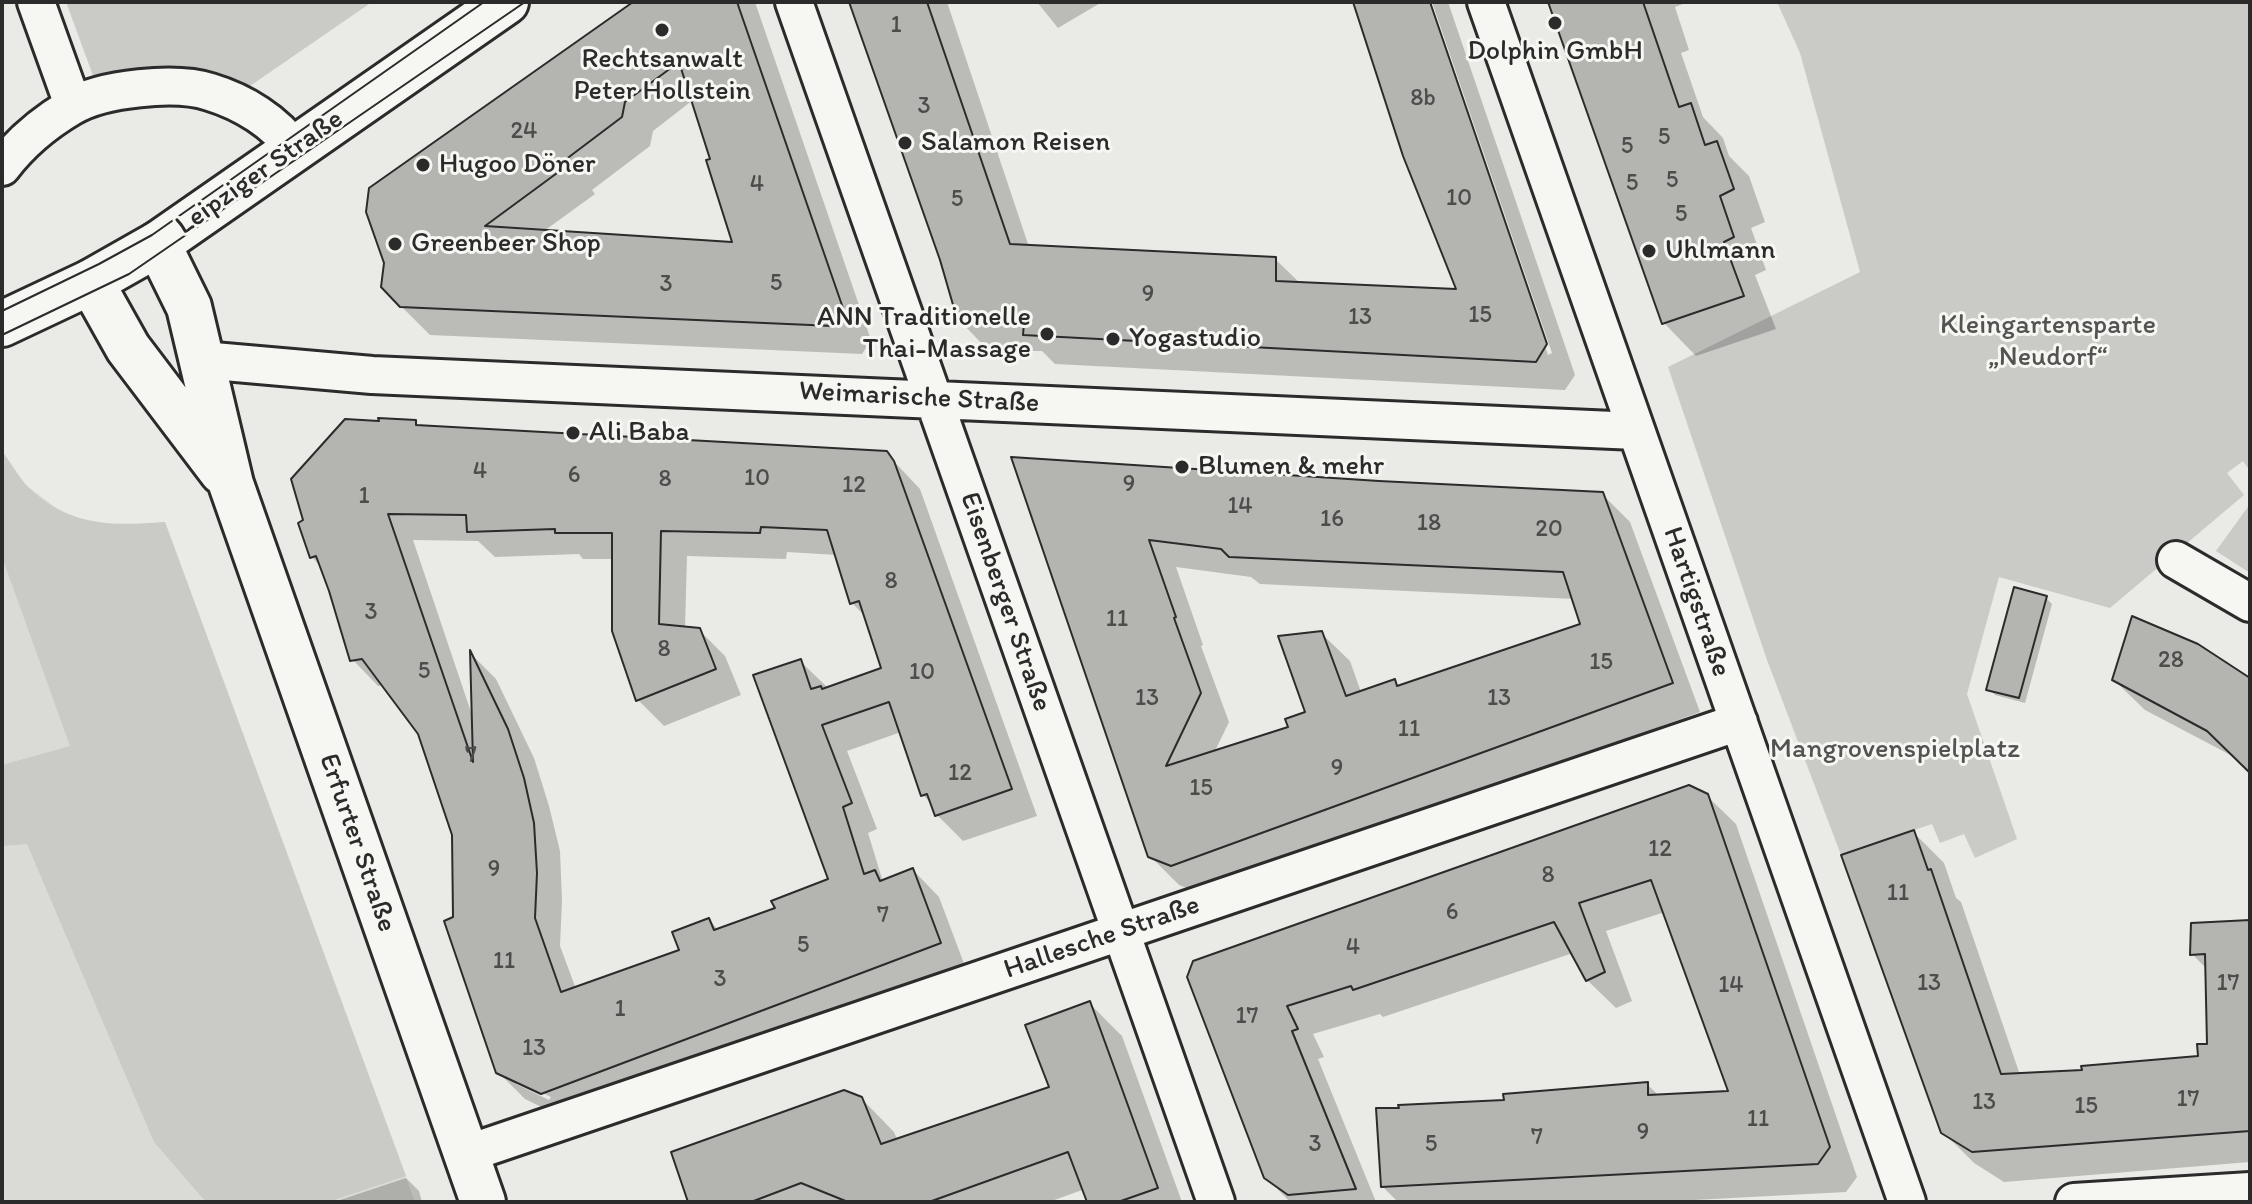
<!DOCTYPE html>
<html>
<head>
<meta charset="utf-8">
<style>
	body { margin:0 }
	#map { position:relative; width:2252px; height:1204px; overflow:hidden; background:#eaeae6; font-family:Itim,sans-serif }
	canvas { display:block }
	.frame { position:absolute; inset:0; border:4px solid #2b2b2b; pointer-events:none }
</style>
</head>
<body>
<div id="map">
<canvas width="2252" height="1204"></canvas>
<div class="frame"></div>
</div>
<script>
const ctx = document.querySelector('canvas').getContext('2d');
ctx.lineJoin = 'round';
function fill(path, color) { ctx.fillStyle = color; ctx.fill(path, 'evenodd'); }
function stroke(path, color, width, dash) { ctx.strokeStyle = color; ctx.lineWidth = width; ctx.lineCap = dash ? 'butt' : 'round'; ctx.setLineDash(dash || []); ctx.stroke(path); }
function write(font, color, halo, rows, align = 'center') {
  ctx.font = font + ' Itim,sans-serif'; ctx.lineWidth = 6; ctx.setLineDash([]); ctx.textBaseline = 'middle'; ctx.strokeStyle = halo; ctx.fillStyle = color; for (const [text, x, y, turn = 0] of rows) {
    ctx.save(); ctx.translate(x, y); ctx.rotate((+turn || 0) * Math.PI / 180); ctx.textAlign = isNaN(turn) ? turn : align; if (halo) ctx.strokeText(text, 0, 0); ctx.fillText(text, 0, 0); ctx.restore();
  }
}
const built = new Path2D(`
	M 2,451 L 27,486 L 67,516 L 118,526 L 165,522 L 415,1202 L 2,1202 Z`);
const green = new Path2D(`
	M 66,2 L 372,2 L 250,86 L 215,75 L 95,81 Z
	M 1777,2 L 2250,2 L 2250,471 L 2243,461 L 2227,473 L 2244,495 L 2110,608 L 1999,577 L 1967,694 L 2017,839 L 1975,858 L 1964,834 L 1940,843 L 1932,824 L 1841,855 L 1767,660 L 1668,367 L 1860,272 L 1800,53 Z
	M 2,451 C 10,462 18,477 28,487 C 70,527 111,526 165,522 L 406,1176 L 328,1202 L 206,1202 L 154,1142 L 27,844 L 2,846 L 2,765 L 70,746 L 2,557 Z
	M 2250,504 L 2250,573 L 2216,551 Z`);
const shadow = new Path2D(`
	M 636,2 L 755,2 L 871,340 L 862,354 L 430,335 L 401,306 ZM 693,100 L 735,244 L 544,231 L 595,194 L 592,190 L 650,146 L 653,131 Z
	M 849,2 L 947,2 L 1029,247 L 1275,259 L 1301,284 L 1459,291 L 1356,2 L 1428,2 L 1548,355 L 1552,353 L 1432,2 L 1448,2 L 1575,375 L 1565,390 L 1055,364 L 1042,351 L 989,351 L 960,321 L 942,259 Z
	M 1037,2 L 1102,2 L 1058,28 Z
	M 1551,2 L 1688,2 L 1675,7 L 1689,50 L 1681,53 L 1703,117 L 1723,138 L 1729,156 L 1749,176 L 1765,222 L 1751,228 L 1766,270 L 1755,275 L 1776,329 L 1696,356 L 1664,323 Z
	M 415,422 L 421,427 L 886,453 L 920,489 L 1037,816 L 963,841 L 937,815 L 934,806 L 923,795 L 901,732 L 847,751 L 877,829 L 868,833 L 883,882 L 913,870 L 939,897 L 966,969 L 568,1120 L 525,1099 L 498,1072 L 455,918 L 454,835 L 420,733 L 384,685 L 378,686 L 352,659 L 322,568 L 312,557 ZM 413,540 L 478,541 L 495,557 L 579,554 L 583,559 L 614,559 L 638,700 L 664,726 L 741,695 L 725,656 L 699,630 L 685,628 L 687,556 L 786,559 L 787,552 L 837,555 L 852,603 L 867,618 L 884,669 L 827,687 L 800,661 L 831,880 L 777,910 L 719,931 L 709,920 L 682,951 L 576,989 L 560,946 L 562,900 L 560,851 L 549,806 L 534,758 L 496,679 L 472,655 L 472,715 ZM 516,1080 L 551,1097 L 549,1100 L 516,1084 Z
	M 1013,459 L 1379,483 L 1602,494 L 1630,522 L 1700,712 L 1201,894 L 1179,885 L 1150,856 ZM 1176,567 L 1251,577 L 1260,584 L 1574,599 L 1582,626 L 1400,687 L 1394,681 L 1361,692 L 1350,661 L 1321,633 L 1307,713 L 1291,728 L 1214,753 L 1229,722 L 1201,646 L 1203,645 Z
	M 2046,598 L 2052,604 L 2025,703 L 1995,695 L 1989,689 Z
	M 2114,680 L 2250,680 L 2250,771 L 2240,760 L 2145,710 Z
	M 1707,796 L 1736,824 L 1857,1177 L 1846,1192 L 1656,1202 L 1398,1202 L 1383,1187 L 1506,1102 L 1647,1084 L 1660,1097 L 1731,1092 L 1665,912 L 1606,931 L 1632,1001 L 1616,1008 L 1587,980 L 1573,953 L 1383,1017 L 1380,1014 L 1313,1034 L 1324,1057 L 1318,1059 L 1376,1202 L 1290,1202 L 1266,1177 L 1190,977 Z
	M 1914,833 L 1944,863 L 1956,898 L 1961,902 L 2020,1075 L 2084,1072 L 2201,1058 L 2209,1046 L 2207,969 L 2192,954 L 2250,922 L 2250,1162 L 2004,1182 L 1974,1163 L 1943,1132 Z
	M 1090,1004 L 1122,1036 L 1182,1202 L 1089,1202 L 1085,1189 L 1049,1202 L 690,1202 L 861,1098 L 894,1132 L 898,1141 L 1052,1089 Z
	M 406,1178 L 419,1191 L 422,1202 L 334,1202 Z`);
const building = new Path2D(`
	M 633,2 L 737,2 L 844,311 L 833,326 L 400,307 L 381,287 L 384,263 L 366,212 L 369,188 ZM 679,62 L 710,159 L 706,160 L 732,242 L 485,226 L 568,165 L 565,160 L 622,117 L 625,102 Z
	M 849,2 L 927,2 L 1010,244 L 1276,257 L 1276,281 L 1456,289 L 1403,156 L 1353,2 L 1430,2 L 1547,344 L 1536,362 L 1023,335 L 1024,323 L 958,322 L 940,260 Z
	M 1548,2 L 1643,2 L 1679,107 L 1691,103 L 1705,145 L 1717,141 L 1734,189 L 1720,196 L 1734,237 L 1724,242 L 1744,296 L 1662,324 Z
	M 378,418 L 416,420 L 416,425 L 887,451 L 894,461 L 1012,789 L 935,816 L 927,794 L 921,796 L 889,702 L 822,725 L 852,803 L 843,807 L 864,874 L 875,870 L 880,881 L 913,868 L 941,943 L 541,1094 L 496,1073 L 444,921 L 453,917 L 452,835 L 418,734 L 362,659 L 350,661 L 329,591 L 316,556 L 310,558 L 298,523 L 303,520 L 291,479 L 345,419 L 379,421 ZM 388,514 L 466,515 L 467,532 L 555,529 L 555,533 L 612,533 L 612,631 L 636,701 L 716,669 L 700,628 L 659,624 L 661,531 L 760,533 L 761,527 L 827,530 L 850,604 L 859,601 L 881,668 L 822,689 L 821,686 L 811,689 L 801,659 L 753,675 L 828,879 L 771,901 L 775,908 L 714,930 L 709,918 L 672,932 L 679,950 L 561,992 L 535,918 L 537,873 L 534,823 L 524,778 L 508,729 L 470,650 L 473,762 Z
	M 1011,457 L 1379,481 L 1603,492 L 1673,683 L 1171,866 L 1148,857 ZM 1149,540 L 1221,549 L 1229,557 L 1563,572 L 1580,624 L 1397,686 L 1395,679 L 1346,696 L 1322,631 L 1278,636 L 1305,712 L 1285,719 L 1288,727 L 1166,766 L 1201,693 L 1174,618 L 1176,617 Z
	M 2014,587 L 2047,596 L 2019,698 L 1986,690 Z
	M 2132,616 L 2198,644 L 2250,678 L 2250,773 L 2207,731 L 2112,680 Z
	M 1689,785 L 1708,794 L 1830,1147 L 1818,1164 L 1381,1187 L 1376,1108 L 1399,1108 L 1398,1105 L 1504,1100 L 1503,1094 L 1648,1082 L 1648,1095 L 1728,1091 L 1651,880 L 1579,903 L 1605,972 L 1586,981 L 1554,922 L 1353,990 L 1351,986 L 1287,1006 L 1298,1029 L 1292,1031 L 1356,1189 L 1288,1195 L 1264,1178 L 1187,977 L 1193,961 Z
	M 1914,830 L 1928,870 L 1931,869 L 2001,1074 L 2082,1070 L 2081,1066 L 2198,1056 L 2197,1044 L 2207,1044 L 2205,954 L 2190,955 L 2191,923 L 2250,920 L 2250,1131 L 1972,1152 L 1941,1133 L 1841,855 Z
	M 1090,1001 L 1158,1188 L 1118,1202 L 1087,1202 L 1068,1152 L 929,1202 L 848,1202 L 801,1183 L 751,1202 L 688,1202 L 671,1152 L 844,1090 L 862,1097 L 881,1144 L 1049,1087 L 1025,1025 Z`);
const minor = new Path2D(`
	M 36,2 L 73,105
	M 794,2 L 1216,1202
	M 1486,2 L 1907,1202
	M 2,167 C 21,142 44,123 71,107 C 102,88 176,81 210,92 C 243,102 276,122 295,150
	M 202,360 L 372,375 L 1636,431
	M 2176,560 L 2250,603
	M 466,1154 L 1739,722
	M 2074,1202 L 2250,1191`);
const tertiary = new Path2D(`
	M 158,244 L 189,307 L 231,484 L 483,1202
	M 91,282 L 128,348 L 222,472`);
const secondary = new Path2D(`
	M 2,324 L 91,282 L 158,244 L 506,2`);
const tram = new Path2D(`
	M 2,311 L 99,264 L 152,235 L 484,2
	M 2,335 L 129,274 L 525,2`);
const markers = [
	[1555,23,8,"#2b2b2b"],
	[662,30,8,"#2b2b2b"],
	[905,143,8,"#2b2b2b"],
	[423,165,8,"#2b2b2b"],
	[395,244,8,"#2b2b2b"],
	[1649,251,8,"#2b2b2b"],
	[1047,334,8,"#2b2b2b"],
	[1113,339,8,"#2b2b2b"],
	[573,433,8,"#2b2b2b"],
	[1182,467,8,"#2b2b2b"]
];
const numberNames = [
	["1",896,26],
	["8b",1423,99],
	["3",924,107],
	["24",524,132],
	["5",1664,138],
	["5",1627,147],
	["5",1672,181],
	["5",1632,184],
	["4",757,185],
	["10",1459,199],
	["5",957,200],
	["5",1681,215],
	["5",776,284],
	["3",666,285],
	["9",1148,295],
	["15",1480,316],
	["13",1360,318],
	["4",480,472],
	["6",574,476],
	["10",757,479],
	["8",665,480],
	["9",1129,485],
	["12",854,486],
	["1",364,497],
	["14",1240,507],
	["16",1332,520],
	["18",1429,524],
	["20",1549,530],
	["8",891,582],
	["3",371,613],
	["11",1117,620],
	["8",664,650],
	["28",2171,661],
	["15",1601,663],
	["5",424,672],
	["10",922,673],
	["13",1147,699],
	["13",1499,699],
	["11",1409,730],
	["7",471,756],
	["9",1337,769],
	["12",960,774],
	["15",1201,789],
	["12",1660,850],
	["9",494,870],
	["8",1548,876],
	["11",1898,894],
	["6",1452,913],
	["7",883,916],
	["5",803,946],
	["4",1353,948],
	["11",504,962],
	["3",720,980],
	["13",1929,984],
	["17",2228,984],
	["14",1731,986],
	["1",620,1010],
	["17",1247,1017],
	["13",534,1049],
	["17",2188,1100],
	["13",1984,1103],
	["15",2086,1107],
	["11",1758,1120],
	["9",1643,1133],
	["7",1537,1138],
	["3",1315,1145],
	["5",1431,1145]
];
const poiNames = [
	["Dolphin GmbH",1555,52,"center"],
	["Rechtsanwalt",662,60,"center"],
	["Peter Hollstein",662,92,"center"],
	["Salamon Reisen",921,143],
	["Hugoo Döner",439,165],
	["Greenbeer Shop",411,244],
	["Uhlmann",1665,251],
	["ANN Traditionelle",1031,318,"right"],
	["Thai-Massage",1031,350,"right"],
	["Yogastudio",1129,339],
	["Ali Baba",589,433],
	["Blumen & mehr",1198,467]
];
const streetNames = [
	["Leipziger Straße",260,173,-35],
	["Weimarische Straße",919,398,3],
	["Eisenberger Straße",1005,602,71],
	["Hartigstraße",1696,602,71],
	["Erfurter Straße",357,843,71],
	["Hallesche Straße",1102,938,-19]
];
const parkNames = [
	["Kleingartensparte",2048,326],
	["„Neudorf“",2048,358],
	["Mangrovenspielplatz",1895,750]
];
fill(built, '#dadad6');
fill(green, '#cacac7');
fill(shadow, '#0003');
fill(building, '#b4b4b1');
stroke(building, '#2b2b2b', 2);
stroke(minor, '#2b2b2b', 42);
stroke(tertiary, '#2b2b2b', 50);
stroke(secondary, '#2b2b2b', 50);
stroke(minor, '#f6f6f2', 36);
stroke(tertiary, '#f6f6f2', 44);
stroke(secondary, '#f6f6f2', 44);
stroke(tram, '#2b2b2b', 2);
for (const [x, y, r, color] of markers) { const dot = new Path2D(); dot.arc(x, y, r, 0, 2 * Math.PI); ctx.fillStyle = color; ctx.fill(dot); stroke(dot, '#f6f6f2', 3); }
write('24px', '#4d4d4c', null, numberNames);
write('28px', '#2b2b2b', '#f6f6f2', poiNames, 'left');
write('28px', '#2b2b2b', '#f6f6f2', streetNames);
write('28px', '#535352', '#f6f6f2', parkNames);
</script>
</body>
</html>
